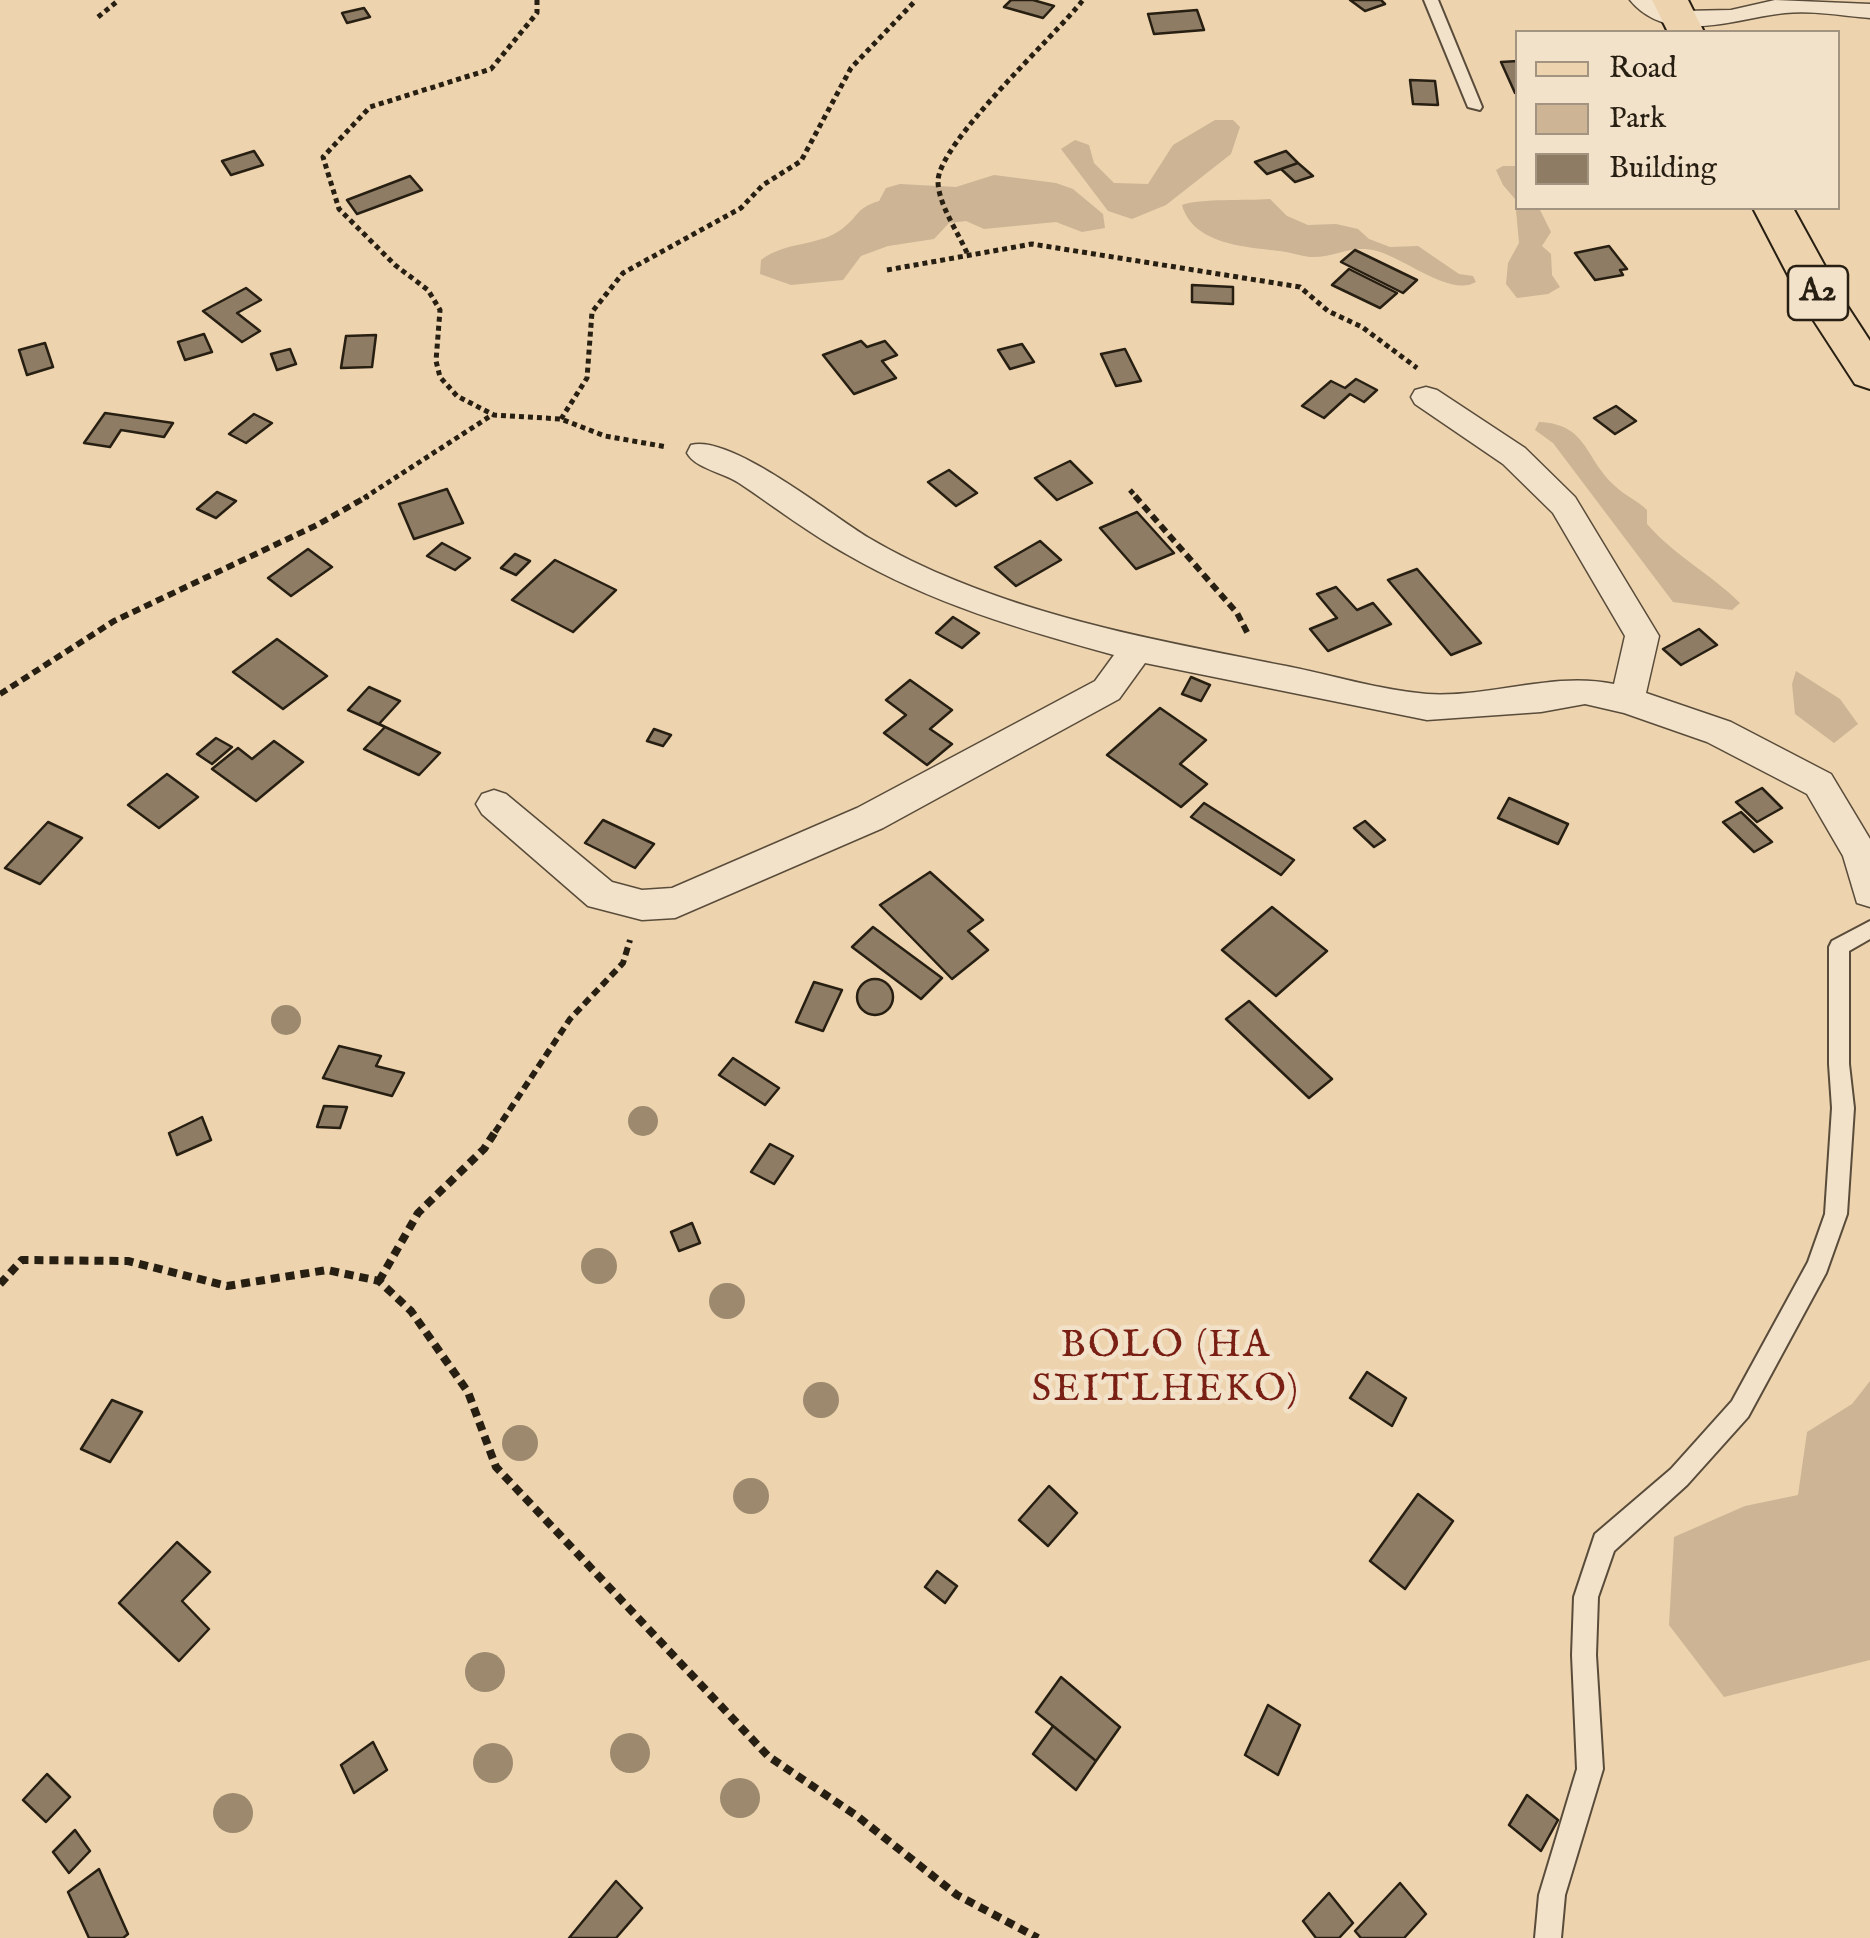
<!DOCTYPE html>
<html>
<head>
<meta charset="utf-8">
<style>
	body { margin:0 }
	#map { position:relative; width:1870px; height:1938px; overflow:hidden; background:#edd3ae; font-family:"IM FELL English",serif }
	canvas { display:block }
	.legend { position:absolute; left:1515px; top:30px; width:325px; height:180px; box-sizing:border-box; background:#f3e2ca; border:2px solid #a29481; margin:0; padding:12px 18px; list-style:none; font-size:30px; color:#281f13 }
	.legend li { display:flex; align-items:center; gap:20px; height:50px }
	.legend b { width:50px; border:2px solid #a29481 }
</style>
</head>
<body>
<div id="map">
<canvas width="1870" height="1938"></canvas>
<ul class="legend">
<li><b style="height:12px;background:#edd3ae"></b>Road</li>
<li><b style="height:28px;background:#ccb494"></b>Park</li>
<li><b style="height:28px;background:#8e7d64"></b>Building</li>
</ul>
</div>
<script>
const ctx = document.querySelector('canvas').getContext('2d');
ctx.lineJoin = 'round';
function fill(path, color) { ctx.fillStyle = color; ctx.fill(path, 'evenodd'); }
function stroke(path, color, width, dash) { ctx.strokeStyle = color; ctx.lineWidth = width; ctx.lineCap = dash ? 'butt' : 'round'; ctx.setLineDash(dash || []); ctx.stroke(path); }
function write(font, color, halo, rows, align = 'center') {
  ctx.font = font + ' "IM FELL English",serif'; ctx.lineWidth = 9; ctx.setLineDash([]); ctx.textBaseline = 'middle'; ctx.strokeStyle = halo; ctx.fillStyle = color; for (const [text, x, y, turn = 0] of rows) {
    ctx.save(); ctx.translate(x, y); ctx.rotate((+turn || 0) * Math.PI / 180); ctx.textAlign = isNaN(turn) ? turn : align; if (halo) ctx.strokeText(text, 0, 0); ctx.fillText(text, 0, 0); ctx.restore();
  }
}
const green = new Path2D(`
	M 1215,120 L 1233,120 L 1240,127 L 1231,154 L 1166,205 L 1132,219 L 1108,211 L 1061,149 L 1075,140 L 1089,145 L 1094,163 L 1114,183 L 1148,184 L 1173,145 Z
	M 1503,166 L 1517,166 L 1518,208 L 1539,208 L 1551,232 L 1542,246 L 1551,254 L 1552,275 L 1560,287 L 1548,294 L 1517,298 L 1506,284 L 1508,263 L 1519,243 L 1515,199 L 1503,185 L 1496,170 Z
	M 994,175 L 1056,183 L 1073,189 L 1103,214 L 1105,228 L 1082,232 L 1056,222 L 984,229 L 966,221 L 949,223 L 934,239 L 888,246 L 861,256 L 843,280 L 791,285 L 760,274 L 761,260 C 785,241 818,247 842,229 C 859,216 856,208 879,201 L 886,188 L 900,184 L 956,187 Z
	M 1270,199 L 1287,216 L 1308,225 L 1336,224 L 1358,229 L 1369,239 L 1390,247 L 1418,246 L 1459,274 L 1473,276 L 1476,282 C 1450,297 1406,259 1377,251 C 1349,244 1337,258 1310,257 C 1300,256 1290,252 1280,251 C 1247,247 1193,245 1182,205 C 1201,198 1246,201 1270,199 Z
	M 1539,422 C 1588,424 1584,458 1615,486 C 1624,495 1637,500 1647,510 L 1647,524 C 1675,556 1711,574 1740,603 L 1732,610 L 1673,602 L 1553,443 L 1535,430 Z
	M 1796,671 L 1840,699 L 1858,724 L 1834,743 L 1795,714 L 1792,684 Z
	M 1870,1381 L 1870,1660 L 1724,1697 L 1669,1625 L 1674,1537 L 1745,1506 L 1798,1495 L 1807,1432 L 1852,1404 Z`);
const building = new Path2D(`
	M 1011,0 L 1033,0 L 1054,6 L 1043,18 L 1004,7 Z
	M 1350,0 L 1381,0 L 1385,4 L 1365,11 Z
	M 364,8 L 370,17 L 347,23 L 342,13 Z
	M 1197,10 L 1204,30 L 1154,34 L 1148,14 Z
	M 1518,61 L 1518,93 L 1515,93 L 1501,62 Z
	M 1410,80 L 1435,81 L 1438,105 L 1413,104 Z
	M 254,151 L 263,165 L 231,175 L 222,161 Z
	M 1286,151 L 1298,163 L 1267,174 L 1255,162 Z
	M 1298,163 L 1313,176 L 1295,182 L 1281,169 Z
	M 410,176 L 422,190 L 357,214 L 347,200 Z
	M 1609,246 L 1627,269 L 1620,270 L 1623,275 L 1595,280 L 1575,253 Z
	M 1355,250 L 1417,280 L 1403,293 L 1341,262 Z
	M 1349,269 L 1397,293 L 1380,308 L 1332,285 Z
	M 1192,285 L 1233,287 L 1233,304 L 1192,302 Z
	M 246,288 L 261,300 L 237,313 L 260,331 L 242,342 L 203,311 Z
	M 204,334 L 212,352 L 185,360 L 178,342 Z
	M 376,335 L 372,367 L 341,368 L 346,336 Z
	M 861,341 L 867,347 L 885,341 L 897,355 L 882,361 L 896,378 L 854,394 L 823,355 Z
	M 45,343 L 53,367 L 27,375 L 19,350 Z
	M 1022,344 L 1034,362 L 1010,369 L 998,350 Z
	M 290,349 L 296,364 L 277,370 L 271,354 Z
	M 1125,349 L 1141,381 L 1116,386 L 1101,354 Z
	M 1356,379 L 1377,390 L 1364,402 L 1350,394 L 1324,418 L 1302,406 L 1331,381 L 1345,388 Z
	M 1616,406 L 1636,421 L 1615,434 L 1594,418 Z
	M 105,413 L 173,423 L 164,437 L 121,430 L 110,447 L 84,443 Z
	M 254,414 L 272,423 L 246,443 L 229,434 Z
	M 1070,461 L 1092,483 L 1057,500 L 1035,478 Z
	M 949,470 L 977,493 L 956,506 L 928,482 Z
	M 447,489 L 463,523 L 414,539 L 399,504 Z
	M 217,492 L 236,501 L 216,518 L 197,509 Z
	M 1137,512 L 1174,553 L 1136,569 L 1100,528 Z
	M 1040,541 L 1061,560 L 1016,586 L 995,567 Z
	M 442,543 L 470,558 L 455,570 L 427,556 Z
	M 308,549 L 332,567 L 291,596 L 268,578 Z
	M 515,554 L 530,561 L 516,575 L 501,568 Z
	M 555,560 L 616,590 L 573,632 L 512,600 Z
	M 1417,569 L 1481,643 L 1451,655 L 1388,580 Z
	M 1336,587 L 1357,610 L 1373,603 L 1391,624 L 1328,651 L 1310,629 L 1337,618 L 1317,594 Z
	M 953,617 L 979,633 L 962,648 L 936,633 Z
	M 1699,629 L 1717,645 L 1681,665 L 1663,649 Z
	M 277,639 L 327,676 L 283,709 L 233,672 Z
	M 1191,677 L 1210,685 L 1201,701 L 1182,694 Z
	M 910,680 L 952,710 L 930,729 L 952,744 L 927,765 L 884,733 L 906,715 L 886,700 Z
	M 369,687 L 400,701 L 379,724 L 440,753 L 419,775 L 364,749 L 385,727 L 348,710 Z
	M 1160,708 L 1206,740 L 1180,764 L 1207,784 L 1181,807 L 1107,755 Z
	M 654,729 L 671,735 L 663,746 L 647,741 Z
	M 216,738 L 232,747 L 212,764 L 197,754 Z
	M 274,741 L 303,762 L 256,801 L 212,769 L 238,748 L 252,759 Z
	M 167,774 L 198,797 L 159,828 L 128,805 Z
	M 1762,788 L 1782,808 L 1757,822 L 1736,802 Z
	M 1509,798 L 1568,824 L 1558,844 L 1498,818 Z
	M 1204,803 L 1294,860 L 1281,875 L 1191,817 Z
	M 1741,812 L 1772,842 L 1754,852 L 1723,822 Z
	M 603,820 L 654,844 L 635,868 L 585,843 Z
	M 1365,821 L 1385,840 L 1374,847 L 1354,828 Z
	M 48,822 L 82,838 L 40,884 L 5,868 Z
	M 930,872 L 983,920 L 968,931 L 988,950 L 952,979 L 880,905 Z
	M 1272,907 L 1327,951 L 1276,996 L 1222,950 Z
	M 873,927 L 942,978 L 921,999 L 852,947 Z
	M857 997a18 18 0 1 1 36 0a18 18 0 1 1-36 0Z
	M 814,982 L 842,990 L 823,1031 L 796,1022 Z
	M 1249,1001 L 1332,1079 L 1309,1098 L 1226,1019 Z
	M 339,1046 L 381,1056 L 376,1066 L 404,1073 L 392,1096 L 323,1078 Z
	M 733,1058 L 779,1088 L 765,1105 L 719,1075 Z
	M 324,1106 L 347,1107 L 340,1128 L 317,1127 Z
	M 202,1117 L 211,1140 L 177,1155 L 169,1133 Z
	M 770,1144 L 793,1156 L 774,1184 L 751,1172 Z
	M 692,1223 L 700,1243 L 679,1251 L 671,1232 Z
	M 1367,1372 L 1406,1398 L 1392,1426 L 1350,1398 Z
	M 112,1400 L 142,1412 L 110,1462 L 81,1449 Z
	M 1049,1486 L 1077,1513 L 1048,1546 L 1019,1520 Z
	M 1418,1494 L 1453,1521 L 1405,1589 L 1370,1561 Z
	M 177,1542 L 210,1572 L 182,1601 L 209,1629 L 179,1661 L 119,1603 Z
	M 937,1571 L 957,1586 L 945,1603 L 925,1587 Z
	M 1061,1677 L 1120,1727 L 1096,1761 L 1036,1712 Z
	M 1268,1705 L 1300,1725 L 1278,1775 L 1245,1755 Z
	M 1053,1726 L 1096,1761 L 1076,1790 L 1033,1754 Z
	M 373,1742 L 387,1770 L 354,1793 L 341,1765 Z
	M 47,1774 L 70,1797 L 46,1822 L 23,1800 Z
	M 1527,1795 L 1558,1820 L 1541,1851 L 1509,1825 Z
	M 75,1830 L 90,1851 L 69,1873 L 53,1852 Z
	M 99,1869 L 128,1934 L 123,1938 L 89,1938 L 68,1892 Z
	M 616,1881 L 642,1908 L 616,1938 L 569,1938 Z
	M 1400,1883 L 1426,1914 L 1404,1938 L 1361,1938 L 1355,1931 Z
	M 1329,1893 L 1353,1923 L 1339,1938 L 1316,1938 L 1303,1921 Z`);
const pathFar2 = new Path2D(`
	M 537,0 L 537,13 L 491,69 L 370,107 L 323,157 L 339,209 L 395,265 L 428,290 L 440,310 L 436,361 L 440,377 L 457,396 L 494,415 L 561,419 L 605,436 L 667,447
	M 98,17 L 119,0
	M 967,253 C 958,232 938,204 938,181 C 939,142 1055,36 1083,0
	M 887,270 L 1032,244 L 1300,287 L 1328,311 L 1362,327 L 1417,368
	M 561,419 L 587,378 L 592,312 L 623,273 L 741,208 L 763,185 L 801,161 L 851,68 L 916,0
	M 1130,490 L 1137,498
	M 364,498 L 492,415`);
const pathFar1 = new Path2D(`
	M 1135,496 L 1237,613 L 1248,634
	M 0,694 L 114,621 L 317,525 L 368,496
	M 495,1132 L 570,1019 L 623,963 L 630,940`);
const path = new Path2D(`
	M 379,1281 L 418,1213 L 484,1149 L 497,1129
	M 0,1284 L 22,1260 L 128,1261 L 227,1286 L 327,1270 L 379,1281 L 411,1311 L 468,1392 L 496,1467 L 768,1756 L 857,1816 L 957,1895 L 1038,1938`);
const lane = new Path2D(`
	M 1424,0 L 1438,0 L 1482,107 L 1480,110 L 1468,107 Z
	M 1870,921 L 1870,939 L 1849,951 L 1849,1064 L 1854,1108 L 1847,1214 L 1826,1273 L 1748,1417 L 1687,1485 L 1614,1551 L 1598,1597 L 1596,1655 L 1603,1769 L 1565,1895 L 1561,1938 L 1535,1938 L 1539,1895 L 1577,1769 L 1572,1655 L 1574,1597 L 1595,1534 L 1671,1469 L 1732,1401 L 1808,1262 L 1825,1214 L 1832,1108 L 1829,1064 L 1829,947 L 1832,941 Z`);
const street = new Path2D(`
	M 1630,0 L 1661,0 L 1683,11 L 1731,10 L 1775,0 L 1870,4 L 1870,18 C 1843,16 1812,10 1785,13 C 1735,18 1669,47 1630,0 Z
	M 1426,387 L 1437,390 L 1525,448 L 1575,497 L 1659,636 L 1646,693 L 1731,722 L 1831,774 L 1870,839 L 1870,907 L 1857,903 L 1843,856 L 1807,794 L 1707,742 L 1624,713 L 1585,704 L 1541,712 L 1427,720 L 1145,663 L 1119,699 L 883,828 L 675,918 L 642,920 L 588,906 L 482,814 L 476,804 L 482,794 L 494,790 L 506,794 L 612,882 L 642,890 L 672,888 L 857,808 L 1095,681 L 1114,655 C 1022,630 931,603 848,555 C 810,534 775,507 739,483 C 723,472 696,469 687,453 L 691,445 C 731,434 832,516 869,538 C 896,554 927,569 957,581 C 1062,624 1175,644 1286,666 C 1331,675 1380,690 1427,694 C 1489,698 1553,671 1614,684 L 1625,636 L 1553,513 L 1503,464 L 1415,404 L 1411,397 L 1415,390 Z`);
const primary = new Path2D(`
	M 1652,0 L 1688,0 L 1704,32 L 1668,32 Z
	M 1753,208 L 1793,208 L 1844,301 L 1870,341 L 1870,389 L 1855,384 L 1803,304 Z`);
const trees = [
	[286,1020,15],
	[643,1121,15],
	[599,1266,18],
	[727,1301,18],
	[821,1400,18],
	[520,1443,18],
	[751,1496,18],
	[485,1672,20],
	[630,1753,20],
	[493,1763,20],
	[740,1798,20],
	[233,1813,20]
];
const shields = [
	[1818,293,60]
];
const shieldNames = [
	["A2",1818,293]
];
const neighbourhoodNames = [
	["BOLO (HA",1166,1348],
	["SEITLHEKO)",1166,1392]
];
fill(green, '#ccb494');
fill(building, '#8e7d64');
stroke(building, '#281f13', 2.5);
stroke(lane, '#594c3a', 4);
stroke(street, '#594c3a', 3);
stroke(primary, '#281f13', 4);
stroke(pathFar2, '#281f13', 5, [5, 4]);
stroke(pathFar1, '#281f13', 6, [8, 5]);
stroke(path, '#281f13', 8, [9, 6]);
fill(lane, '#f3e2ca');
fill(street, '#f3e2ca');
fill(primary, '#edd3ae');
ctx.fillStyle = '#9c896e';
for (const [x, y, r] of trees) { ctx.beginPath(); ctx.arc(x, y, r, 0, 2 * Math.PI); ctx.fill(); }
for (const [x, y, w] of shields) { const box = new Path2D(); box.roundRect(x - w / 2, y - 27, w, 54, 8); ctx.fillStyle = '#f3e2ca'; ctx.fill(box); stroke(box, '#281f13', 2.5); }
write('bold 32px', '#281f13', null, shieldNames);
ctx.letterSpacing = '2.5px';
write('38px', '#7a1f14', '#f3e2ca', neighbourhoodNames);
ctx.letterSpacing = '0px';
</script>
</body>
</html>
